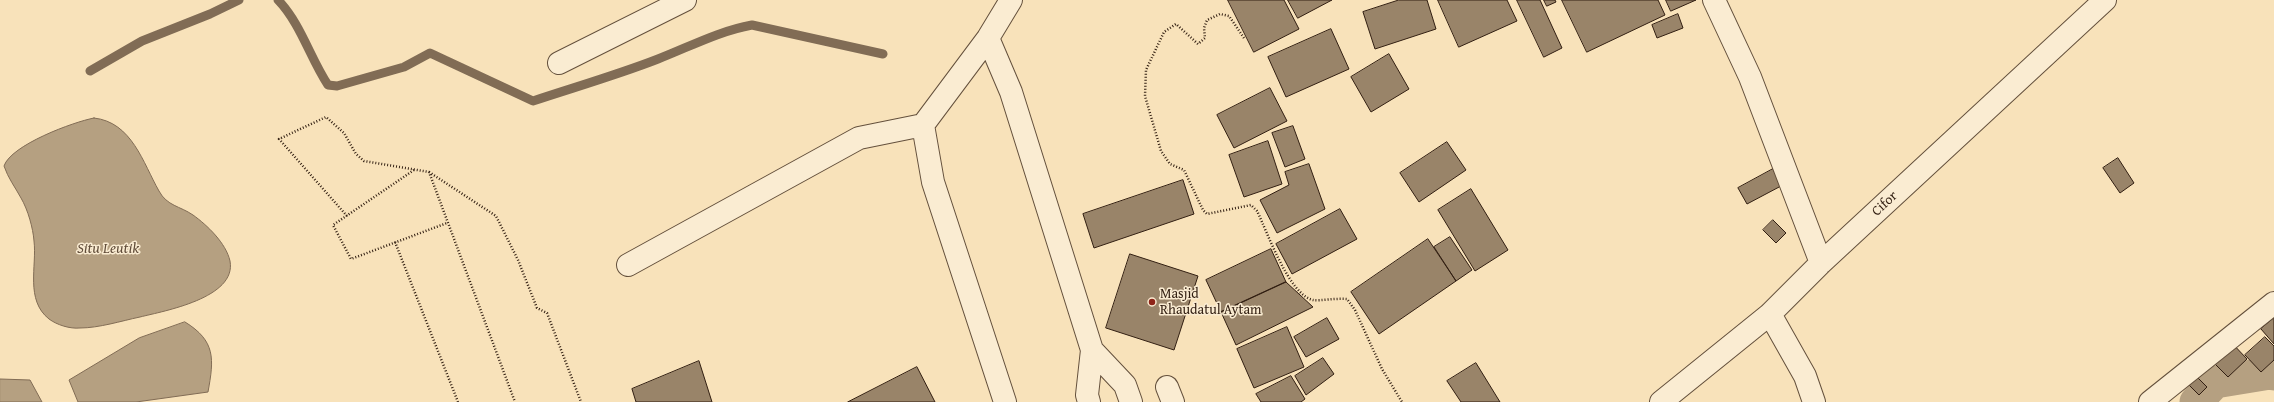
<!DOCTYPE html>
<html>
<head>
<meta charset="utf-8">
<style>
	body { margin:0 }
	canvas { display:block; background:#f8e2ba }
</style>
</head>
<body>
<canvas width="2274" height="402"></canvas>
<script>
const ctx = document.querySelector('canvas').getContext('2d');
ctx.lineJoin = 'round';
function fill(path, color) { ctx.fillStyle = color; ctx.fill(path, 'evenodd'); }
function stroke(path, color, width, dash) { ctx.strokeStyle = color; ctx.lineWidth = width; ctx.lineCap = dash ? 'butt' : 'round'; ctx.setLineDash(dash || []); ctx.stroke(path); }
function write(font, color, halo, rows, align = 'center') {
  ctx.font = font + ' "Gentium Book Plus",serif'; ctx.lineWidth = 3; ctx.setLineDash([]); ctx.textBaseline = 'middle'; ctx.strokeStyle = halo; ctx.fillStyle = color; for (const [text, x, y, turn = 0] of rows) {
    ctx.save(); ctx.translate(x, y); ctx.rotate((+turn || 0) * Math.PI / 180); ctx.textAlign = isNaN(turn) ? turn : align; if (halo) ctx.strokeText(text, 0, 0); ctx.fillText(text, 0, 0); ctx.restore();
  }
}
const water = new Path2D(`
	M 94,118 C 132,122 143,163 159,191 C 167,206 180,206 193,215 C 207,225 226,243 230,261 C 237,298 164,311 140,317 C 121,321 99,328 80,328 C 70,329 57,325 49,319 C 25,300 37,266 34,241 C 33,228 28,210 21,198 C 15,187 8,178 4,166 C 11,145 73,122 94,118 Z
	M 185,322 C 216,341 214,359 208,392 L 136,402 L 78,402 L 69,380 L 139,338 Z
	M 0,379 L 30,380 L 42,402 L 0,402 Z`);
const stream = new Path2D(`
	M 278,0 C 301,24 310,58 328,85 L 337,86 L 404,67 L 430,53 L 533,101 C 575,87 617,75 658,59 C 689,47 719,31 752,25 L 883,54
	M 90,71 L 142,41 L 210,14 L 239,0`);
const canal = new Path2D(`
	M 2196,402 L 2215,382 L 2270,373 L 2274,374`);
const building = new Path2D(`
	M 1228,0 L 1284,0 L 1299,29 L 1254,52 Z
	M 1288,0 L 1332,0 L 1298,18 Z
	M 1399,0 L 1427,0 L 1436,29 L 1375,49 L 1363,12 Z
	M 1438,0 L 1507,0 L 1517,21 L 1459,47 Z
	M 1517,0 L 1540,0 L 1562,48 L 1544,57 Z
	M 1544,0 L 1555,0 L 1556,2 L 1547,6 Z
	M 1562,0 L 1658,0 L 1665,15 L 1587,52 Z
	M 1666,0 L 1696,0 L 1671,11 Z
	M 1678,14 L 1683,28 L 1657,38 L 1652,25 Z
	M 1331,29 L 1349,69 L 1286,97 L 1268,57 Z
	M 1389,54 L 1409,89 L 1371,112 L 1351,77 Z
	M 1270,88 L 1287,121 L 1234,148 L 1217,115 Z
	M 1293,126 L 1305,159 L 1285,167 L 1272,133 Z
	M 1268,141 L 1282,184 L 1244,197 L 1229,155 Z
	M 1447,142 L 1466,170 L 1419,202 L 1400,173 Z
	M 2118,158 L 2134,183 L 2120,193 L 2103,168 Z
	M 1309,164 L 1325,209 L 1277,233 L 1260,200 L 1289,185 L 1285,172 Z
	M 1773,169 L 1781,186 L 1747,204 L 1738,188 Z
	M 1183,180 L 1194,214 L 1094,248 L 1083,214 Z
	M 1471,189 L 1508,250 L 1475,271 L 1438,210 Z
	M 1340,209 L 1357,239 L 1292,274 L 1276,244 Z
	M 1773,220 L 1786,233 L 1776,243 L 1763,230 Z
	M 1450,237 L 1472,270 L 1456,281 L 1434,247 Z
	M 1428,239 L 1456,281 L 1379,334 L 1351,292 Z
	M 1271,249 L 1286,282 L 1221,312 L 1206,280 Z
	M 1130,254 L 1198,276 L 1174,350 L 1106,328 Z
	M 1286,282 L 1313,307 L 1236,345 L 1221,312 Z
	M 1327,318 L 1339,339 L 1306,357 L 1294,337 Z
	M 2274,318 L 2274,344 L 2261,329 Z
	M 1287,327 L 1304,367 L 1254,388 L 1237,349 Z
	M 2265,337 L 2274,346 L 2274,360 L 2261,372 L 2245,355 Z
	M 2230,341 L 2247,359 L 2228,377 L 2210,359 Z
	M 1323,358 L 1334,374 L 1306,395 L 1295,376 Z
	M 699,361 L 712,402 L 636,402 L 632,389 Z
	M 1476,363 L 1500,402 L 1461,402 L 1447,381 Z
	M 917,367 L 935,402 L 848,402 Z
	M 2194,374 L 2207,387 L 2199,395 L 2186,382 Z
	M 1291,376 L 1305,399 L 1301,402 L 1261,402 L 1256,394 Z`);
const path = new Path2D(`
	M 1244,38 L 1229,16 L 1220,14 L 1207,20 L 1204,28 L 1205,38 L 1198,44 L 1176,24 L 1164,32 L 1146,70 L 1145,96 L 1161,151 L 1170,164 L 1184,170 L 1203,210 L 1207,214 L 1251,205 L 1257,211 C 1267,231 1289,295 1313,300 C 1321,301 1335,298 1347,299 L 1355,310 L 1382,369 L 1402,402
	M 414,170 L 333,225 L 351,259 L 447,223
	M 429,172 L 496,216 L 518,260 L 537,308 L 547,313 L 581,402
	M 347,216 L 279,139 L 326,117 L 344,133 L 356,154 L 364,161 L 429,172 L 515,402
	M 395,242 L 458,402`);
const minor = new Path2D(`
	M 1714,0 L 1750,77 L 1821,263
	M 988,38 L 1011,92 L 1092,350 L 1087,395 L 1089,402
	M 559,63 L 685,0
	M 628,265 L 859,138 L 923,125
	M 1770,314 L 1805,376 L 1814,402
	M 1092,350 L 1125,385 L 1131,402
	M 1167,387 L 1173,402
	M 1005,402 L 933,182 L 923,125 L 988,38 L 1011,0
	M 1661,402 L 1770,314 L 1821,263 L 2105,0
	M 2150,402 L 2274,303`);
const markers = [
	[1152,302,4,"#8f2418"]
];
const streetNames = [
	["Cifor",1885,204,-43]
];
const poiNames = [
	["Masjid",1160,294],
	["Rhaudatul Aytam",1160,310]
];
const waterNames = [
	["Situ Leutik",108,249]
];
fill(water, '#b5a081');
stroke(water, '#816c55', 1);
stroke(stream, '#816c55', 9);
stroke(canal, '#b5a081', 33);
fill(building, '#998469');
stroke(building, '#321f12', 1);
stroke(minor, '#64503c', 24);
stroke(path, '#321f12', 2.5, [1, 2]);
stroke(minor, '#faecd2', 22);
for (const [x, y, r, color] of markers) { const dot = new Path2D(); dot.arc(x, y, r, 0, 2 * Math.PI); ctx.fillStyle = color; ctx.fill(dot); stroke(dot, '#faecd2', 1.5); }
write('14px', '#321f12', '#faecd2', streetNames);
write('14px', '#321f12', '#faecd2', poiNames, 'left');
write('italic 15px', '#604c39', '#faecd2', waterNames);
</script>
</body>
</html>
